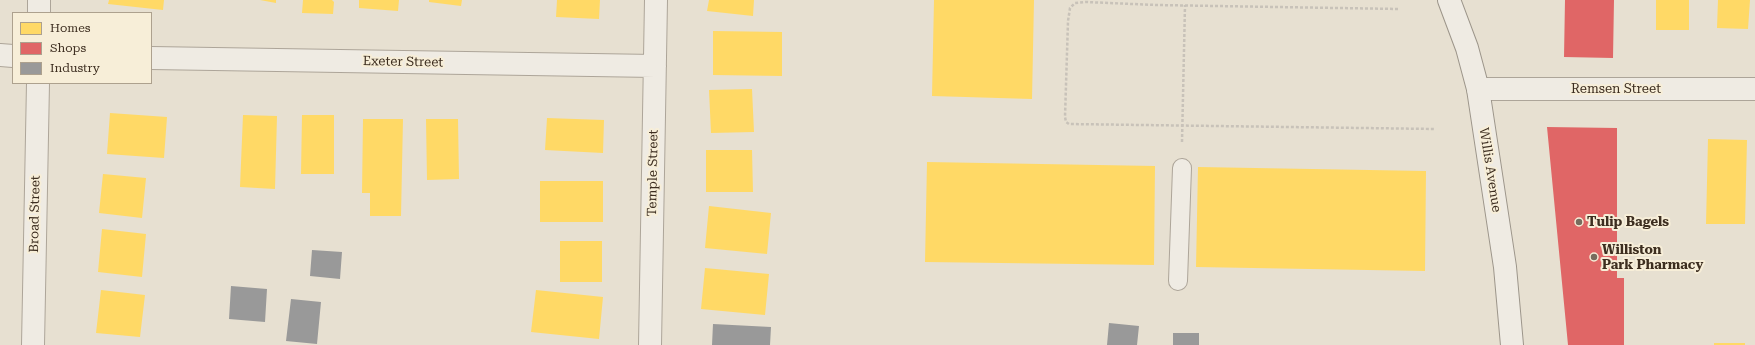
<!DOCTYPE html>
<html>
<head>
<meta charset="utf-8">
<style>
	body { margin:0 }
	#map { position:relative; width:1755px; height:345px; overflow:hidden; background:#e7e0d1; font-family:"Roboto Serif",serif }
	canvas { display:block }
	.legend { position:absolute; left:12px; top:12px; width:140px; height:72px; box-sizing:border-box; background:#f7eed8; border:1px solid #ada18e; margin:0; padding:5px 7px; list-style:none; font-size:12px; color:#3d2e20 }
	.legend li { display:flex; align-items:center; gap:8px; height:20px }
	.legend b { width:20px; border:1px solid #ada18e }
</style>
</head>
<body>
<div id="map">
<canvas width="1755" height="345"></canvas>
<ul class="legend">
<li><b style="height:11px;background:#ffd966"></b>Homes</li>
<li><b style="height:11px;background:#e06666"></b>Shops</li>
<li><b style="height:11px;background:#999"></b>Industry</li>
</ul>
</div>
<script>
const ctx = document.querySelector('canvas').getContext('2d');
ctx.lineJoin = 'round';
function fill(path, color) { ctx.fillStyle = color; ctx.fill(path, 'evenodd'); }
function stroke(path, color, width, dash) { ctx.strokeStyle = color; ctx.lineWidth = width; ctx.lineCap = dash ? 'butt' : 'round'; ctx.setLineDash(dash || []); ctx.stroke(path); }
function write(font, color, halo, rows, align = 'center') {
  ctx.font = font + ' "Roboto Serif",serif'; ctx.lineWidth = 4; ctx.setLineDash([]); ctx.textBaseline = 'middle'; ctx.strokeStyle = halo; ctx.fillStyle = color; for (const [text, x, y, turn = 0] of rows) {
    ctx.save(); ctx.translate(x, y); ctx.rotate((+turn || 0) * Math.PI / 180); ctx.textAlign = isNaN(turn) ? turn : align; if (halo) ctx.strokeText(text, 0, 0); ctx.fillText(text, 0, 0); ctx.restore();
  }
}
const homes = new Path2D(`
	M 109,0 L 164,0 L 163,10 L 108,4 Z
	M 260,0 L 276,0 L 276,3 Z
	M 303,0 L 332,0 L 334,2 L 333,14 L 302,13 Z
	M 359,0 L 399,0 L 398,11 L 359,8 Z
	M 429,0 L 462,0 L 461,6 L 429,2 Z
	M 557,0 L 600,0 L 599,19 L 556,17 Z
	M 709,0 L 754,0 L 753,16 L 707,11 Z
	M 934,0 L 1034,0 L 1032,99 L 932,96 Z
	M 1656,0 L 1689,0 L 1689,30 L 1656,30 Z
	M 1718,0 L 1750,0 L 1748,29 L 1717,28 Z
	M 713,31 L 782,32 L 782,76 L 713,75 Z
	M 752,89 L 754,132 L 711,133 L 709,90 Z
	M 110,113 L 167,117 L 164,158 L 107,154 Z
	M 243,115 L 277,116 L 275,189 L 240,187 Z
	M 302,115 L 334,115 L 334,174 L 301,174 Z
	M 547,118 L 604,120 L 603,153 L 545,150 Z
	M 363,119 L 403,119 L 401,216 L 370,216 L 370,193 L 362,193 Z
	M 426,119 L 458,119 L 459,179 L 427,180 Z
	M 1708,139 L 1747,140 L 1745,224 L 1706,224 Z
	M 706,150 L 752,150 L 753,192 L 706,192 Z
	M 927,162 L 1155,166 L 1154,265 L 925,262 Z
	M 1198,167 L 1426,171 L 1425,271 L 1196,267 Z
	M 103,174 L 146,178 L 142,218 L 99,213 Z
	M 540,181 L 603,181 L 603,222 L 540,222 Z
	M 709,206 L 771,213 L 767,254 L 705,248 Z
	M 102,229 L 146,234 L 142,277 L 98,272 Z
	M 560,241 L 602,241 L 602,282 L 560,282 Z
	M 705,268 L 769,274 L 765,315 L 701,309 Z
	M 101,290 L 145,295 L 140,337 L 96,333 Z
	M 536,290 L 603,297 L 599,339 L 531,332 Z
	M 1714,343 L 1745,343 L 1745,345 L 1714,345 Z`);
const shops = new Path2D(`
	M 1565,0 L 1614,0 L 1613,58 L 1564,57 Z
	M 1547,127 L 1617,128 L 1617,278 L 1624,278 L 1624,345 L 1568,345 Z`);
const industry = new Path2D(`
	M 312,250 L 342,252 L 340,279 L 310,276 Z
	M 231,286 L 267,289 L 265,322 L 229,319 Z
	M 291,299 L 321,302 L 317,344 L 286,341 Z
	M 1109,323 L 1139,326 L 1137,345 L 1107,345 Z
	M 713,324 L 771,327 L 770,345 L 712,345 Z
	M 1173,333 L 1199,333 L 1199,345 L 1173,345 Z`);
const path = new Path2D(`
	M 1398,9 L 1156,5 L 1086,2 L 1075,3 L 1070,8 L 1068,21 L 1065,117 L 1066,122 L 1069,124 L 1435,129
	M 1182,142 L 1185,5`);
const service = new Path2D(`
	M 1178,281 L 1182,168`);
const minor = new Path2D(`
	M 39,13 L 39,0
	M 0,55 L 13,56
	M 151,58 L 655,66
	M 1478,89 L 1755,89
	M 33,345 L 38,83
	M 650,345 L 656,0`);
const secondary = new Path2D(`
	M 1449,0 L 1467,48 L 1478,89 L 1505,267 L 1512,345`);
const markers = [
	[1579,222,4,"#786c5e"],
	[1594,257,4,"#786c5e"]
];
const streetNames = [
	["Exeter Street",403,62,1],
	["Remsen Street",1616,89],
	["Willis Avenue",1490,170,81],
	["Temple Street",653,173,-89],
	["Broad Street",35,214,-89]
];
const poiNames = [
	["Tulip Bagels",1587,222],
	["Williston",1602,250],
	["Park Pharmacy",1602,265]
];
fill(homes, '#ffd966');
fill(shops, '#e06666');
fill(industry, '#999');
stroke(service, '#ada599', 20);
stroke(minor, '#ada599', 24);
stroke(secondary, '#9c958a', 24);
stroke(path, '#c8c2b9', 2.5, [3, 2]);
stroke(service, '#efebe3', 18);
stroke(minor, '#efebe3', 22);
stroke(secondary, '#efebe3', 22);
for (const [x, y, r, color] of markers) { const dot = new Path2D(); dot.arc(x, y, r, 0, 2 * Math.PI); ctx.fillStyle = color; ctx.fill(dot); stroke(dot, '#f7eed8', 1.5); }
write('13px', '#3d2e20', '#f7eed8', streetNames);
write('bold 13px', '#3d2e20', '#f7eed8', poiNames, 'left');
</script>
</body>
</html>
